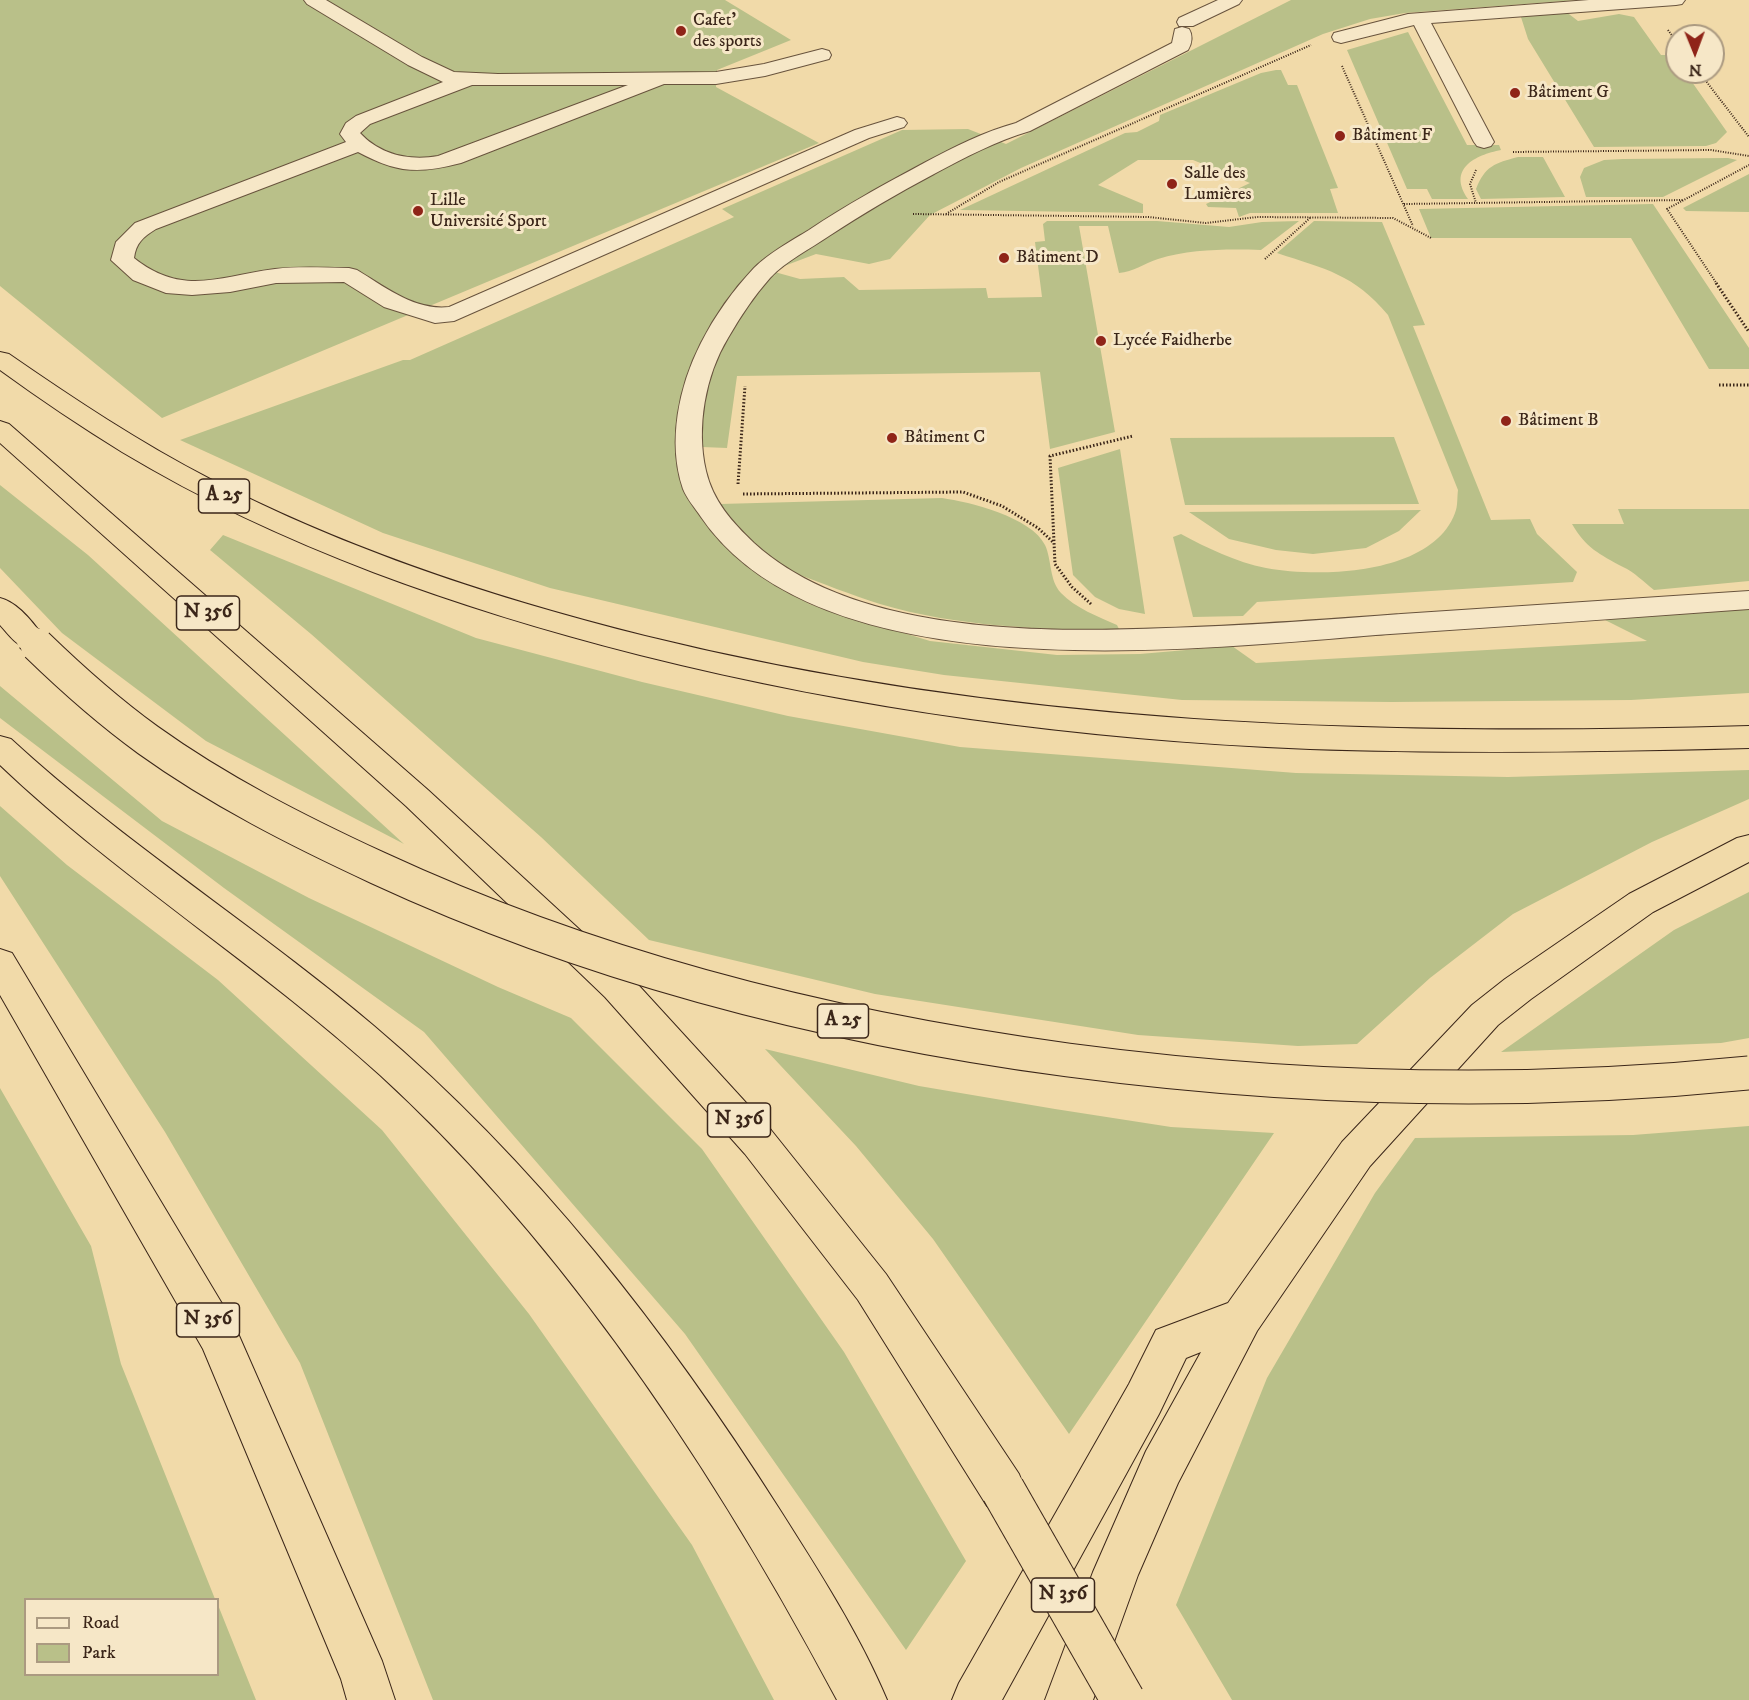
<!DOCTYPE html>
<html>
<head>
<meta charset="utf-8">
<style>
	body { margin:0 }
	#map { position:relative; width:1749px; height:1700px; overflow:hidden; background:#f1daa9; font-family:"IM FELL DW Pica",serif }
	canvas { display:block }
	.legend { position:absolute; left:24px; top:1598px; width:195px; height:78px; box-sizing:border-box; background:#f6e7c7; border:2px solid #ab9a81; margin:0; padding:8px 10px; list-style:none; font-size:18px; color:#3b2619 }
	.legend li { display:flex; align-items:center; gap:12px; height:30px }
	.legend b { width:30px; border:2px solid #ab9a81 }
	.north { position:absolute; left:1665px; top:24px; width:60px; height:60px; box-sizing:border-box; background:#f6e7c7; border:2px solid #ab9a81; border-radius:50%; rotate:179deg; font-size:16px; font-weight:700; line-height:24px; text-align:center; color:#3b2619 }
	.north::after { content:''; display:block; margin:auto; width:21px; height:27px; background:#8f2418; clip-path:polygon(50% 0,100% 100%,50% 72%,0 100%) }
</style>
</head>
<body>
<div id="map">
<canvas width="1749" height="1700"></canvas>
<ul class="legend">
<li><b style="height:8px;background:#f6e7c7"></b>Road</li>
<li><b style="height:16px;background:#b9c089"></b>Park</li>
</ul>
<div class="north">N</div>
</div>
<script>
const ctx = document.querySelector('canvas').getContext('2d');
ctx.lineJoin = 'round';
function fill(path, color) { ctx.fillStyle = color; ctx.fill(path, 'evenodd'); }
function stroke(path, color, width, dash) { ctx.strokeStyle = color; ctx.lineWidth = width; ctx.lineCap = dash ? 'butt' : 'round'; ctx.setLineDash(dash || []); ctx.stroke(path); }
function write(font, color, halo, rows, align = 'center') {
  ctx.font = font + ' "IM FELL DW Pica",serif'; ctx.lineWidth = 6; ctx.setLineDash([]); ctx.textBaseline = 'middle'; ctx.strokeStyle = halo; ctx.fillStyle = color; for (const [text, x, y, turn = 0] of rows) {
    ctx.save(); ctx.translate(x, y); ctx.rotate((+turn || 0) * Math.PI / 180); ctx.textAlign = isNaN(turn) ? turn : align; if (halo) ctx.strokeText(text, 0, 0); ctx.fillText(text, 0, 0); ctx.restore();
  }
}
const green = new Path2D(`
	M 0,0 L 725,0 L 791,40 L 717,70 L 716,87 L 819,143 L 162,418 L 0,286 Z
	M 1291,0 L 1578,0 L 1405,13 L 1370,19 L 1323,34 L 1021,168 L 930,215 L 890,259 L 869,264 L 816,254 L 771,271 L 800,279 L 844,277 L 859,290 L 986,288 L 988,298 L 1042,297 L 1035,242 L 1045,241 L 1043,224 L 1047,221 L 1157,221 L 1229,227 L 1262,222 L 1299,221 L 1261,250 C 1227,249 1191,249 1158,259 C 1145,263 1133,272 1119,273 L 1108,226 L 1079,226 L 1115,432 L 1050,449 L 1040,372 L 737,376 L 727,448 L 702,447 L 706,490 L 720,504 L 942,498 C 970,502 1031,517 1045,545 C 1052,560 1049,580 1061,593 C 1075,608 1099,617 1117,625 L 1120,631 C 1040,629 957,627 880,604 C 851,595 822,583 794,573 L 786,578 L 809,604 L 930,641 L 1057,655 L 1140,654 L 1232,646 L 1256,663 L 1647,641 L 1599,617 L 1749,606 L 1749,693 L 1631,700 L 1392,702 L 1182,700 L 944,675 L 863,662 L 550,588 L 383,533 L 180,440 L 403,360 L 410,360 L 734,217 L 722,209 L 902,130 L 968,129 L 1006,144 Z
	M 1565,11 L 1578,21 L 1619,14 L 1634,17 L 1661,55 L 1673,55 L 1677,60 L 1677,72 L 1685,72 L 1727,132 L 1716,143 L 1706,146 L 1594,147 L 1528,39 L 1520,14 Z
	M 1408,32 L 1467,145 L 1499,145 L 1501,150 C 1475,155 1447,169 1468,199 L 1432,199 L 1427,189 L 1407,189 L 1347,50 Z
	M 1276,70 L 1281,70 L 1288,85 L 1297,85 L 1338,188 L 1330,189 L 1338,213 L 1250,213 L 1239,217 L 1236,208 L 1208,207 L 1206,204 L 1250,183 L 1193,160 L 1138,160 L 1098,185 L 1143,204 L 1143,213 L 960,210 L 1125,133 L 1137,132 L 1159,121 L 1160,115 L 1261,73 Z
	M 1518,157 L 1543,157 L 1565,197 L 1481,199 L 1476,189 C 1485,166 1495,163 1518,157 Z
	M 1728,158 L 1737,160 L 1663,197 L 1586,197 L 1580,177 L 1584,168 L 1604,160 L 1623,159 Z
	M 1749,174 L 1749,212 L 1686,211 L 1683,208 Z
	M 1653,204 L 1749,348 L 1749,369 L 1709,369 L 1631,238 L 1431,238 L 1419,209 Z
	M 1314,221 L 1382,222 L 1425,325 L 1413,326 L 1491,520 L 1530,519 L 1537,534 L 1577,572 L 1573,582 L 1257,602 L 1243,616 L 1193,617 L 1173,537 L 1181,534 C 1207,548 1236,562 1266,568 C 1320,578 1432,575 1455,513 C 1458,506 1457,497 1458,490 L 1388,315 C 1354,274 1325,269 1277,253 Z
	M 1394,437 L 1419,504 L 1185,505 L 1170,438 Z
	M 1120,449 L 1145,614 L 1119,609 L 1095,597 L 1073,575 L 1058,468 Z
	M 0,485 L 88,555 L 404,844 L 206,741 L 62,633 L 0,568 Z
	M 1618,509 L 1749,509 L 1749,581 L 1654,590 C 1644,582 1634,572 1623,567 C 1599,554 1586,548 1572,524 L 1624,524 Z
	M 1421,510 L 1399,531 L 1366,548 L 1313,554 L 1276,550 L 1229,539 L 1189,512 Z
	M 223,535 L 476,638 L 642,682 L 788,716 L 960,747 L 1296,773 L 1508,777 L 1749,770 L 1749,799 L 1652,842 L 1513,914 L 1430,978 L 1357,1044 L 1298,1046 L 1138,1035 L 875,994 L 649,940 L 541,837 L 311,634 L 210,550 Z
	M 0,686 L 162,821 L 309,898 L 498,987 L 571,1018 L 702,1149 L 844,1352 L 966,1561 L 906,1650 L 685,1334 L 424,1032 L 224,888 L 0,718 Z
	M 0,806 L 67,865 L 218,980 L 382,1130 L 529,1314 L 692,1545 L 774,1700 L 433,1700 L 300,1363 L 165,1132 L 0,876 Z
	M 1749,892 L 1749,1038 L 1721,1043 L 1501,1052 L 1674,930 Z
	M 765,1049 L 919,1086 L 1055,1109 L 1171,1127 L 1274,1133 L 1069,1434 L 933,1239 L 856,1146 Z
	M 0,1088 L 91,1246 L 121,1364 L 215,1599 L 26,1600 L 26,1674 L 218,1674 L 218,1605 L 256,1700 L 0,1700 Z
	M 1749,1126 L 1749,1700 L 1232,1700 L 1176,1605 L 1267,1378 L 1375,1193 L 1415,1138 L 1633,1135 Z`);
const pathFar1 = new Path2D(`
	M 1668,30 L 1677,42
	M 1342,66 L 1413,226
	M 1699,72 L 1749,137
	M 1513,152 L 1711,150 L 1749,156
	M 1476,170 L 1470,184 L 1476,203
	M 1404,204 L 1683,200
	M 913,214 L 1148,217 L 1206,223 L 1257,217 L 1393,218 L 1431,238
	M 946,214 L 999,182 L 1311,45
	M 1265,259 L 1310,218
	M 1717,284 L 1667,209 L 1749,165`);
const path = new Path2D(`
	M 1716,283 L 1749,332
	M 1719,385 L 1749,385
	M 738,484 L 745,386
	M 743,494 L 963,492 L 1002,506 L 1038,528 L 1053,542
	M 1091,604 L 1072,587 L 1055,564 L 1050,456 L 1133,436`);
const minor = new Path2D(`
	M 304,0 L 326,0 L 422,57 L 454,72 L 498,74 L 716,72 L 764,64 L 822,49 L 829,51 L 831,55 L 829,59 L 765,76 L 716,84 L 664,84 L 461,163 C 418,174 397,173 358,152 L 156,229 C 143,237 136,243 134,258 C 183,297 219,276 275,269 C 299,266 325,268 349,268 L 357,270 C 385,287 415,311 449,307 L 855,130 L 897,117 L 904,119 L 907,123 L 904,127 L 869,138 L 454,321 L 435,323 L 384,307 L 344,282 L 276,283 L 230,292 L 192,295 L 166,293 L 133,280 L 111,260 L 116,242 L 135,223 L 346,142 L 340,134 L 346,123 L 356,116 L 443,82 L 408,65 L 307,4 ZM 472,85 L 628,85 L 438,156 C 410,161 380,155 360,133 L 370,124 Z
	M 1218,0 L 1242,0 L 1239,4 L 1193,26 L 1179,26 L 1177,22 L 1179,18 Z
	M 1589,0 L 1685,0 L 1682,4 L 1676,5 L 1431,23 L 1494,142 L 1491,146 L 1484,148 L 1477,146 L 1474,142 L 1414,25 L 1341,43 L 1334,41 L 1332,37 L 1334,33 L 1408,14 Z
	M 1182,27 L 1189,29 C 1193,35 1192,44 1188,50 L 1030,131 C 996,141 966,157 934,174 C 898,193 864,213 829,236 C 810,249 786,261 770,278 C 754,296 740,317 728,338 C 705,376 696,428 706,471 C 713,501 732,522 754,543 C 854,634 1039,633 1166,628 C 1244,626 1322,620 1401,614 C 1517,606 1633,599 1749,591 L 1749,609 C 1629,618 1510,626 1390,634 C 1202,648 823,696 701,517 C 695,508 687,499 683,489 C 667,442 679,386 701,343 C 714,317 734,289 754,268 C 769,253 791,241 809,230 C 846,205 885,184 924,163 C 954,147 983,132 1016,123 L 1172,43 L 1175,29 Z`);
const highway = new Path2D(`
	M 0,352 L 9,354 C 74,399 139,442 210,479 C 347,550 496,599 645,636 C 1010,726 1375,737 1749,726 L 1749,748 C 1602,752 1456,754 1310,749 C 1084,740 859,710 640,655 C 460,609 282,548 122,452 C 80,426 40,399 0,370 Z
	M 0,421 L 9,424 L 428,790 L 631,977 L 771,1130 L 886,1274 L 1019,1474 L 1025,1490 L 1019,1506 L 1003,1512 L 987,1506 L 858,1300 L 745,1154 L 605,997 L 406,806 L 0,443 Z
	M 0,598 C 17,602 34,623 44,638 L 39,645 C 18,651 13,639 0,625 Z
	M 0,736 L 11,739 C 125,844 256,926 374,1026 C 535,1162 667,1332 780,1510 C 818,1570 860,1635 887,1700 L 837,1700 C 718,1476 568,1247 380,1075 C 259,965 119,878 0,765 Z
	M 1749,835 L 1749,862 L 1653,912 L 1531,999 L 1498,1025 L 1370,1166 L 1257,1331 L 1178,1483 L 1138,1575 L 1093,1700 L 1045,1700 L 1093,1572 L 1146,1451 L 1201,1352 L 1186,1358 L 1159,1414 L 1002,1700 L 952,1700 L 959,1683 L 1129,1384 L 1156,1330 L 1228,1303 L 1342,1142 L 1472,1005 L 1505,979 L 1629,894 L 1737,838 Z
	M 0,949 L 12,953 L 233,1322 L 382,1661 L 395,1700 L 347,1700 L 341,1679 L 203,1349 L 0,995 Z`);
const highwayBridgeFar2 = new Path2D(`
	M 29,638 L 38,647`);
const highwayBridgeFar1 = new Path2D(`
	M 37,645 C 72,679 108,711 148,740 C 219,791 298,831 378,868 C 596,969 830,1028 1068,1060 C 1294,1090 1522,1096 1749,1073`);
const highwayBridge = new Path2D(`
	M 1003,1490 L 1123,1700`);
const markers = [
	[681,31,6,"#8f2418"],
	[1515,93,6,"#8f2418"],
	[1340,136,6,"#8f2418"],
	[1172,184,6,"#8f2418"],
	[418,211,6,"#8f2418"],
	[1004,258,6,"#8f2418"],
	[1101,341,6,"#8f2418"],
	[1506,421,6,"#8f2418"],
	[892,438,6,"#8f2418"]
];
const farPoinames = [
	["Cafet'",693,21],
	["des sports",693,42],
	["Bâtiment G",1527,93],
	["Bâtiment F",1352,136],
	["Salle des",1184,174],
	["Lumières",1184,195],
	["Lille",430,201],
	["Université Sport",430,222],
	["Bâtiment D",1016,258],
	["Lycée Faidherbe",1113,341],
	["Bâtiment B",1518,421],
	["Bâtiment C",904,438]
];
const shields = [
	[224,496,51],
	[208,613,63],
	[843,1021,51],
	[739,1120,63],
	[208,1320,63],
	[1063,1595,63]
];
const shieldNames = [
	["A 25",224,496],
	["N 356",208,613],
	["A 25",843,1021],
	["N 356",739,1120],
	["N 356",208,1320],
	["N 356",1063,1595]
];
fill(green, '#b9c089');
stroke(minor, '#68533d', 2);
stroke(highway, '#3b2619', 2);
stroke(pathFar1, '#3b2619', 2, [1, 1.5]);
stroke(path, '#3b2619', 3, [1.5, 2]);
fill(minor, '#f6e7c7');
fill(highway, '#f1daa9');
stroke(highwayBridgeFar2, '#3b2619', 28, []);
stroke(highwayBridgeFar1, '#3b2619', 35, []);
stroke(highwayBridge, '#3b2619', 45, []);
stroke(highwayBridgeFar2, '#f1daa9', 26);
stroke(highwayBridgeFar1, '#f1daa9', 33);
stroke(highwayBridge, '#f1daa9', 43);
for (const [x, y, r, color] of markers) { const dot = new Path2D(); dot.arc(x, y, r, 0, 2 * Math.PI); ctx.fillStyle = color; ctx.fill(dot); stroke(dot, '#f6e7c7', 2); }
write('18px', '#3b2619', '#f6e7c7', farPoinames, 'left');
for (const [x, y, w] of shields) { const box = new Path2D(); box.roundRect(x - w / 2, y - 17, w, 34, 4.5); ctx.fillStyle = '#f6e7c7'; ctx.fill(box); stroke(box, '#3b2619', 1.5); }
write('bold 20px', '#3b2619', null, shieldNames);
</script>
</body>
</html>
